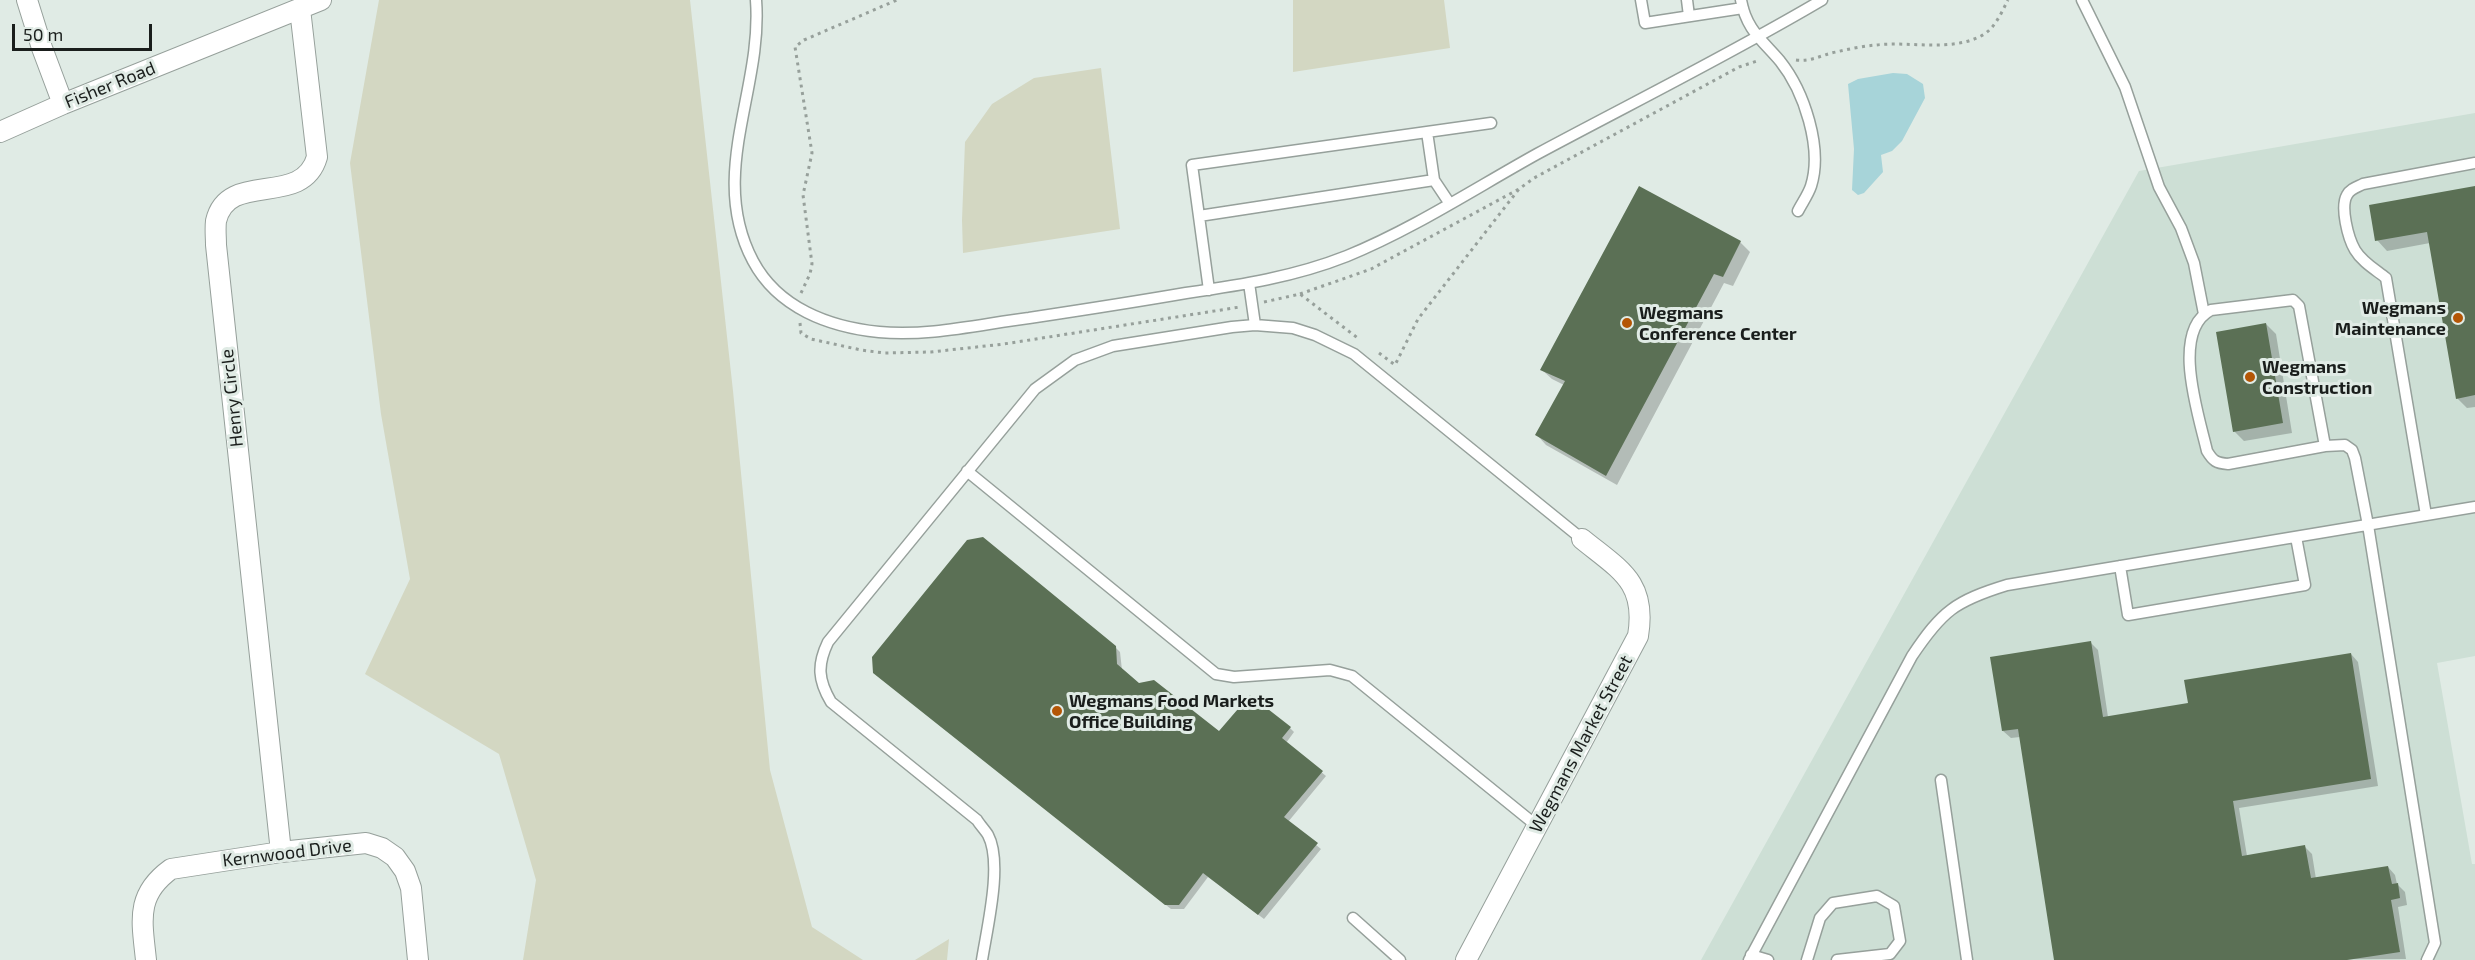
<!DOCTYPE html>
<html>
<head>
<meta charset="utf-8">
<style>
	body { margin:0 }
	#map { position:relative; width:2475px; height:960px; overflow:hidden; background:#e0ebe5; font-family:"Exo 2",sans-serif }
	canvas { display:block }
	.scale { position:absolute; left:12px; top:24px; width:140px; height:27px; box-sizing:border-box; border:3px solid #1a1e1c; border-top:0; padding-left:8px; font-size:18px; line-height:21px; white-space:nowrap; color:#1a1e1c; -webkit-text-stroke:4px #e0ebe5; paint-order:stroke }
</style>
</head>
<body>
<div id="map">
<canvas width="2475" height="960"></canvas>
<div class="scale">50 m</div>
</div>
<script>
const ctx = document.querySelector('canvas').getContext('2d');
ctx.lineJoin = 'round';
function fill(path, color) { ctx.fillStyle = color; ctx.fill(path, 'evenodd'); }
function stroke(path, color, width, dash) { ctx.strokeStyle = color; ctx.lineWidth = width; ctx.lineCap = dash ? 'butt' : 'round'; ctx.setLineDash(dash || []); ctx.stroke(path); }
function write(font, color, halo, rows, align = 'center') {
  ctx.font = font + ' "Exo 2",sans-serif'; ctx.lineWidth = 6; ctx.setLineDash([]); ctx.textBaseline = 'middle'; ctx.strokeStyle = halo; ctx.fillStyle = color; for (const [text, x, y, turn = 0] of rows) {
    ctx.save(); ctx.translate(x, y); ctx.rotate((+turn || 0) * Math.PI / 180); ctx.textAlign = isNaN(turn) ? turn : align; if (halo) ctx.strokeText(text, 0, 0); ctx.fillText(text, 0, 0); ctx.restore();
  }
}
const built = new Path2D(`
	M 2475,113 L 2475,656 L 2437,663 L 2472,864 L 2475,864 L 2475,960 L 1701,960 L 2139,171 Z`);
const green = new Path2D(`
	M 379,0 L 690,0 L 733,391 L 770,770 L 812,927 L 863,960 L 523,960 L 536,880 L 499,754 L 365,674 L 410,579 L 381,414 L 350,163 Z
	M 1293,0 L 1444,0 L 1450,48 L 1293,72 Z
	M 1101,68 L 1120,229 L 963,253 L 962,220 L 965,142 L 992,104 L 1034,78 Z
	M 949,939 L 947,960 L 915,960 Z`);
const water = new Path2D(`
	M 1893,73 L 1907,74 L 1923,84 L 1925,98 L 1902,141 L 1892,151 L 1881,155 L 1883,172 L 1864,193 L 1858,195 L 1852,190 L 1854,149 L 1848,84 L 1858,79 Z`);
const shadow = new Path2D(`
	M 2475,188 L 2475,407 L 2467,408 L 2457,398 L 2430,243 L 2387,251 L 2377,240 Z
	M 1740,242 L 1750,252 L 1733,286 L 1724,283 L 1617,485 L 1546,445 L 1537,435 L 1564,385 L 1552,379 L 1542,370 Z
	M 2266,324 L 2276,334 L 2292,433 L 2244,441 L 2234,431 Z
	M 2090,642 L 2098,650 L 2108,717 L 2190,704 L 2351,654 L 2358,662 L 2378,786 L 2239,808 L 2247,856 L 2305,847 L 2312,854 L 2316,879 L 2388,867 L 2395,875 L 2397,884 L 2405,892 L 2407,905 L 2398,907 L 2406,959 L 2056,960 L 2020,737 L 2011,738 L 2003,731 Z
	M 1115,647 L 1120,652 L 1122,670 L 1139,685 L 1220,733 L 1290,728 L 1294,732 L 1286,743 L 1326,776 L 1288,822 L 1321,849 L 1264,919 L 1208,877 L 1184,909 L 1171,909 L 879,677 Z`);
const building = new Path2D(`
	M 1639,186 L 1741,241 L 1723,277 L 1714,274 L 1606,476 L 1535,435 L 1565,381 L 1540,370 Z
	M 2475,186 L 2475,395 L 2456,399 L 2427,232 L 2375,241 L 2369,205 Z
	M 2266,323 L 2283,423 L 2233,432 L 2216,332 Z
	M 983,537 L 1116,646 L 1117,664 L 1139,683 L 1154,680 L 1219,731 L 1250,695 L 1291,727 L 1282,738 L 1323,771 L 1284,817 L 1318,843 L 1258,915 L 1203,873 L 1179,905 L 1165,905 L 873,673 L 872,657 L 967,540 Z
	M 2091,641 L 2103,717 L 2188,703 L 2184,680 L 2351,653 L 2371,779 L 2233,801 L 2242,856 L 2305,845 L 2311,878 L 2388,866 L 2392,884 L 2398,883 L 2400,898 L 2391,900 L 2400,952 L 2347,960 L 2054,960 L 2018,729 L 2002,731 L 1990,657 Z`);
const path = new Path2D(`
	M 1796,60 C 1811,62 1821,55 1836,52 C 1849,49 1863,46 1876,45 C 1910,41 1950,52 1981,36 C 1995,29 2001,13 2008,0
	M 801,293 L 810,274 L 812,264 L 803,195 L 812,153 L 795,47 L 804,40 L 897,0
	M 1300,294 L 1371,269 L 1519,189 L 1534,178 L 1739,67 L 1760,60
	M 1264,302 L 1300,294 L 1359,339
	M 800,323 L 801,333 L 811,339 L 861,350 L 884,353 L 931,352 L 1004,344 L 1240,307
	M 1379,353 L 1395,365 L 1418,319 L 1519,189`);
const lane = new Path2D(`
	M 756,0 C 763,90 707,174 753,261 C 778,308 829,327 879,332 C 928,337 981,324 1029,318 C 1082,310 1134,302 1186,293 C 1241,285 1294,277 1347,256 C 1413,229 1474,189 1537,154 C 1632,103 1729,55 1822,0
	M 1641,0 L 1645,23 L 1743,8
	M 1687,0 L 1689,16
	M 1741,0 C 1746,29 1762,40 1780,61 C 1804,91 1823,148 1811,186 C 1808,195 1802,203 1798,211
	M 2082,0 L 2125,87 L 2159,187 L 2181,228 L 2194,263 L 2204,314
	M 1434,180 L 1450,204
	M 1199,216 L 1434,180 L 1427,132
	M 1249,283 L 1255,325
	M 1209,290 L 1192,165 L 1491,123
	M 2325,446 L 2299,306 L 2293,300 L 2211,310 C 2170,331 2199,416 2207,451 C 2213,461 2216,463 2228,464 L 2325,446 L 2345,445 L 2352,450 L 2355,458 L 2368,525 L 2435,943 L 2427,960
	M 967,471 L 1216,674 L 1234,677 L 1330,670 L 1352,676 L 1537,826
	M 2426,515 L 2386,278 C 2376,270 2362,262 2355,250 C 2348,238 2340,207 2347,195 C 2350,189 2357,187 2363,184 L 2475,163
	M 2120,566 L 2128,615 L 2305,585 L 2296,537
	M 1941,780 L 1967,960
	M 1353,918 L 1400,960
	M 1751,955 L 1768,960
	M 982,960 C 987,928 1003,863 988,835 C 985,830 980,825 977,820 L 831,702 C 818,680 817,665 828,642 L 1035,389 L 1075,360 L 1113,346 L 1232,327 L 1255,325 L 1293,328 L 1315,335 L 1354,354 L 1582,539
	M 1749,960 L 1912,656 C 1942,611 1955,601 2007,585 L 2475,507
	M 1807,960 L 1820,918 L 1833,903 L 1877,896 L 1894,906 L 1900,941 L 1890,954 L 1837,960`);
const street = new Path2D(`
	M 27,0 L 42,48 L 63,104
	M 0,132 L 63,104 L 321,0
	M 281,852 L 216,245 C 216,237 215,229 216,221 C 228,169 302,209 317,157 L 300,9
	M 146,960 C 142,921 135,895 171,869 L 281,852 L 366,843 L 382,848 L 395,857 L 405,871 L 411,888 L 418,960
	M 1466,960 L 1638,636 C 1647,582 1620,570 1582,539`);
const markers = [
	[2458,318,6,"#b45606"],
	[1627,323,6,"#b45606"],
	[2250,377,6,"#b45606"],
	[1057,711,6,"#b45606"]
];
const streetNames = [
	["Fisher Road",110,85,-22],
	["Henry Circle",232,398,-96],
	["Wegmans Market Street",1581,744,-62],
	["Kernwood Drive",287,853,-7]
];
const poiNames = [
	["Wegmans",2446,308,"right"],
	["Maintenance",2446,329,"right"],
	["Wegmans",1639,313],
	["Conference Center",1639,334],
	["Wegmans",2262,367],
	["Construction",2262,388],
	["Wegmans Food Markets",1069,701],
	["Office Building",1069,722]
];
fill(built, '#cddfd5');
fill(green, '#d3d7c2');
fill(water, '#a7d4d9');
fill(shadow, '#0003');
fill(building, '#5b7055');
stroke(lane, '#96a09b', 13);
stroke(street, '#96a09b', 22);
stroke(path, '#97a09b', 3, [3, 4.5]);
stroke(lane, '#fff', 10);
stroke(street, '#fff', 20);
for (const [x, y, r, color] of markers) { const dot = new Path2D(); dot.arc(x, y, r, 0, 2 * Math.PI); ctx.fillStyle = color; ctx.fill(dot); stroke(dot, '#e0ebe5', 2); }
write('18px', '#1a1e1c', '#e0ebe5', streetNames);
write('bold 18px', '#1a1e1c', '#e0ebe5', poiNames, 'left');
</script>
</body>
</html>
